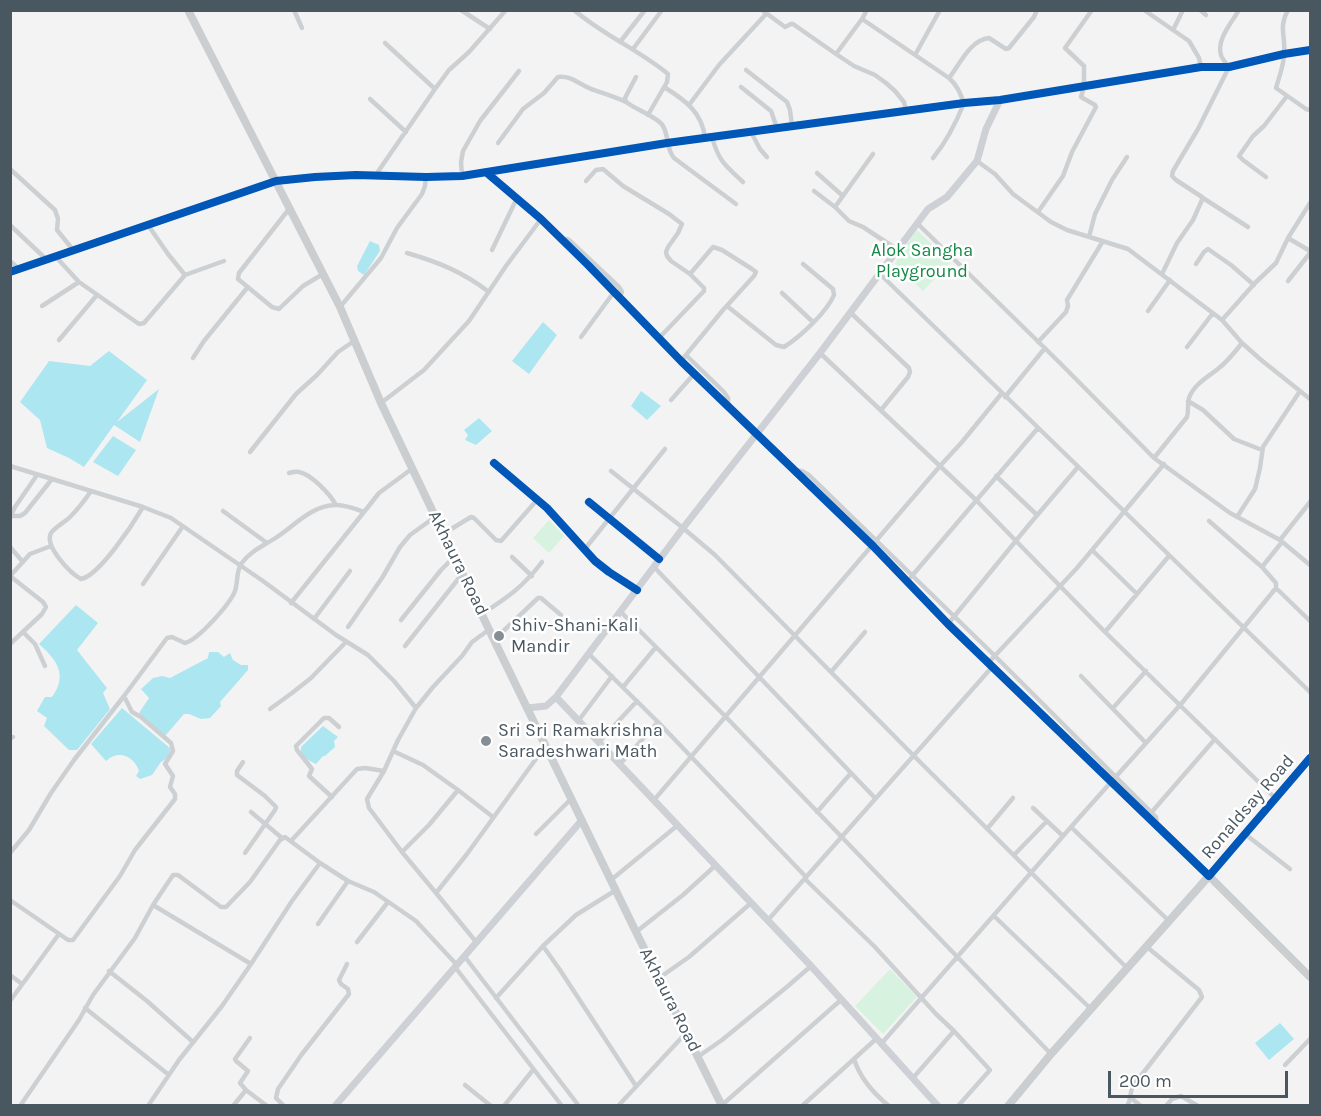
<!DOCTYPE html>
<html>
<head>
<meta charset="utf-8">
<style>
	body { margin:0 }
	#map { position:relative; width:1321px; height:1116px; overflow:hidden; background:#f4f3f3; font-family:Karla,sans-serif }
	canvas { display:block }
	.frame { position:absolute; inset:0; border:12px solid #495761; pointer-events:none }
	.scale { position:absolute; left:1108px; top:1071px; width:180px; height:27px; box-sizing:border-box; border:3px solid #495761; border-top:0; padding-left:8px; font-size:18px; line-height:21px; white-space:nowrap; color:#495761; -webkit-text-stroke:4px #fff; paint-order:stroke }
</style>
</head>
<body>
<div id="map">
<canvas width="1321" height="1116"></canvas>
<div class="frame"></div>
<div class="scale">200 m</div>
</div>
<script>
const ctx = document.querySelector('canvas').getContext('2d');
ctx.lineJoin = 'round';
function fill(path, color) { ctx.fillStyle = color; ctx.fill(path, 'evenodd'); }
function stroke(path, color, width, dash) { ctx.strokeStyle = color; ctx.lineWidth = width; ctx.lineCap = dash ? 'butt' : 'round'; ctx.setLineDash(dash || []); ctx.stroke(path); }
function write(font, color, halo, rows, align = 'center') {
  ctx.font = font + ' Karla,sans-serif'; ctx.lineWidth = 5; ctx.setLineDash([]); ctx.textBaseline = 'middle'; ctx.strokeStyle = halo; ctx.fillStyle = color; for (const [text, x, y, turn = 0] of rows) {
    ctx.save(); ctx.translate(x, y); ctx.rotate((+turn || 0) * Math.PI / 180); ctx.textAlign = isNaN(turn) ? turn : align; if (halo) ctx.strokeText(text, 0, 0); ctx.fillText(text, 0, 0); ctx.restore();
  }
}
const green = new Path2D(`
	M 917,230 L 951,262 L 923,291 L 895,264 L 901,251 Z
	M 549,520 L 564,536 L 549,553 L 533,538 Z
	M 890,969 L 917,997 L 883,1034 L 855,1006 Z`);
const water = new Path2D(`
	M 370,241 L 379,245 L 380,251 L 364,275 L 358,271 L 357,266 Z
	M 543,322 L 557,335 L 529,374 L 512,361 Z
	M 109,351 L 147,380 L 117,422 L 159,389 L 140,442 L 114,425 L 84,467 L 69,458 L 47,448 L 40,420 L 20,402 L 49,361 L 90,366 Z
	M 641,391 L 661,406 L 647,420 L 631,406 Z
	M 479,418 L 492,431 L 476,445 L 465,440 L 468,435 L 464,430 Z
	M 113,436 L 136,450 L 118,476 L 93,462 Z
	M 76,605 L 98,623 L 77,650 L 107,688 L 103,693 L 110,709 L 77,750 L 69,750 L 44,726 L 47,718 L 37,711 L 45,697 L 52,697 C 68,675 57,660 39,644 Z
	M 209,652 L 218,652 L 224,657 L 230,653 L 233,660 L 241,665 L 248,665 L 248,670 L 220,702 L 221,706 L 210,718 L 201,719 L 189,714 L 184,714 L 165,736 L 139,713 L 149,698 L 141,689 L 153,678 L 162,676 L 170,678 L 208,658 Z
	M 122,708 L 171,749 L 167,758 L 161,762 L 152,775 L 140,779 L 136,776 L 139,771 C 134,756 119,749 106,761 L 91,744 Z
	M 323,726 L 338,737 L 334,741 L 335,747 L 325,756 L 323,756 L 316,764 L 308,760 L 301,755 L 301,747 Z
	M 1280,1023 L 1294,1039 L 1269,1060 L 1255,1043 Z`);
const street = new Path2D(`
	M 294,10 L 302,28
	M 461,10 L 490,29
	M 574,10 C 603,35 639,50 668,74 L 667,82 L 648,115
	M 762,10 L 785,27 L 791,24 L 793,24 L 836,54
	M 867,10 L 862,19 L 836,54 L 854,66 L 875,75 L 886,83 L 895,91 L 904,102 L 906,111
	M 1144,10 L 1189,41 L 1199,58 L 1201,67
	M 1200,10 L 1206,15
	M 1288,10 C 1278,28 1286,36 1284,54 C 1284,65 1279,77 1276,88 L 1306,109 L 1310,110
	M 862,19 L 949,78 C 957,85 960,93 964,103 C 956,123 947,141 933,158
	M 1173,30 L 1183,10
	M 620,42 L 645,10
	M 633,49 L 662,10
	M 915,55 L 940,10
	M 746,70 L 787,102 L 790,110 L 792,126
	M 636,77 L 625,98 L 626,102 C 635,109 659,118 663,126 C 669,136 666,149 674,158 L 736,204
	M 949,78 C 960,64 970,40 989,38 L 1006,49 L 1009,48 L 1034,17 L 1037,10
	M 664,87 C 685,100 702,112 705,138
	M 741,87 L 771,111 L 777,128
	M 435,89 L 449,70 L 469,52 L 506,10
	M 370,99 L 406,132
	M 689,105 L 719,65 L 766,14
	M 751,132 L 760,149 L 767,157
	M 712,137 C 719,162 725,165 743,182
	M 498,143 L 523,109 L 544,93 L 558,77 C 572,75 581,86 594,90 C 605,94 615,97 626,102
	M 977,161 L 995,174 L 1013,194 L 1051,222 L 1067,230 L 1128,249 L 1222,320 L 1242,343 L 1260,359 L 1310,399
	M 10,169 L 55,210 L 58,219 L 57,230 L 74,251
	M 817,173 L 843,196
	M 375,176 L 435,89 L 385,43
	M 462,176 L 461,162 L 463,151 L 480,121 L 519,71
	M 1266,177 L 1243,160 L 1239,156 L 1253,136 L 1264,126 L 1287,96
	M 586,181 L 596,170 L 603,169 L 623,186 L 669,214 L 682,224 L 678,233 L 668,247 L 666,252 L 667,256 L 671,261 L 690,274 L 704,288 L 704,291 L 659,338
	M 814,191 L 835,207 L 849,221 L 863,227 L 898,250
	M 1203,198 L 1248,227
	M 835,207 L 873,154
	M 289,209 L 239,273 L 238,279 L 272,307 L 279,309 L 303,286 L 323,274
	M 1038,212 L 1063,176 L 1072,152 L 1096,107 L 1095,105 L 1081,97 L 1084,87 L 1084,66 L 1065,48 L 1092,10
	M 918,224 L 1061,364 L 1154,458 L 1230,513 L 1280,540 L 1310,565
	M 10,225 L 47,260
	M 148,225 L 168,254 L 185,275
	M 1089,237 L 1095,214 L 1112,180 L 1127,157
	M 1288,238 L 1310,251
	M 563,241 L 566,239 L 569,240 L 619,287 L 622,292 L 619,297
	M 492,250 L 517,198
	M 407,253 C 438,262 463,272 489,292
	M 56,257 L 79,282 L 139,324 L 144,323 L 185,275 L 224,261
	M 10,261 L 19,269
	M 1196,264 L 1204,252 L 1208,249 L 1231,265 L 1254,285
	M 880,274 L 1310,692
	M 1162,274 L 1177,243 L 1193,220 L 1202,200 L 1202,197 L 1176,180 L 1172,176 L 1173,171 L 1198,129 L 1229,67 C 1226,63 1222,59 1221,55 C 1216,40 1232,22 1239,10
	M 1288,281 L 1310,253
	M 782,293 L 813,322
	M 42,306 L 79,282
	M 727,306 L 776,345 L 784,347 C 800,337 827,312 834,295 L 833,289 L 803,264
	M 340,307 L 381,258 L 397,228 L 422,194 L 425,186 L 426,177
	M 1148,311 L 1170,280
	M 851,313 L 909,368 L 910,372 L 908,377 L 881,410
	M 1222,320 L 1255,283 L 1276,263 L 1288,238 L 1310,203
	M 581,337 L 614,292
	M 59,340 L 97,295
	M 1038,342 L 1066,312 L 1068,306 L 1067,300 L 1103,241
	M 1187,347 L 1213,313
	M 820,353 L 976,500 L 1105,632 L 1276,799
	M 686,355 L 724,392 L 728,398 L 728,405
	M 193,358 L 204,341 L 247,288
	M 681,361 L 723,310 L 754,276 L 756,272 L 752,269 L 722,250 L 713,247 L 690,274
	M 1005,397 L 1045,348
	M 671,400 L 694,374
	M 1188,401 L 1203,410 L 1234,439 L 1262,450
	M 381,403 L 424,370 L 469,321 L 506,266 L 541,219
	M 250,452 L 296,394 L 317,375 L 338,352 L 354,341
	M 1154,458 L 1187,417 C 1189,410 1187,404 1189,398 C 1194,384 1208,377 1219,368 C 1228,361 1235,352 1242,343
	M 494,463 L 547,508 L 595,561 L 609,572 L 637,590
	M 10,466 L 143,507 L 171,518 L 263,581 L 336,635 L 368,655 L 394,681 L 416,708
	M 795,470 L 802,471 L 809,475 L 995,656 L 1156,817 L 1157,825
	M 611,471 L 683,528 L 715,555 L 914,756 L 1127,968
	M 289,473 C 293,472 295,471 299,472 C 311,474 330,494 336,505
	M 996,476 L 1037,515
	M 91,491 C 85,500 78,509 70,517 C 65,522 55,527 51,533 C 44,546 70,573 81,579 C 99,576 133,524 143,507
	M 589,502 L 659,559
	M 223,511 L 267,543
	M 11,516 L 20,516 L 25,513 L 52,479
	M 10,517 L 15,507 L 37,475
	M 1237,517 L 1255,489 L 1260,468 L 1263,447 L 1300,391
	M 443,534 L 471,517 L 474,518 L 496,540 L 501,541 L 537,500
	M 1280,540 L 1310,502
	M 10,547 L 23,562
	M 584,550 L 665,449
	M 1092,550 L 1137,594
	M 512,557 L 532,576
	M 654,567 L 875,798
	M 1262,567 L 1282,542
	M 10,576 L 43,602 L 46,607 L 42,614 L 10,644
	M 10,576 L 30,554 L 51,546
	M 911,577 L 1038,428
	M 143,584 L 183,526
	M 1276,588 L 1310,621
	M 291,603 L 364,512
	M 621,612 L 725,716 L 1051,1054
	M 482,614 C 508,597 523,587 542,562
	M 314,619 L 350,571
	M 401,620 L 441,570 L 454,557
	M 948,624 L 1028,526 L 1078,467
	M 348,627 L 382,578 L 400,547 L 410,535 L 435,517
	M 23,632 L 35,644 L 45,666
	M 1105,632 L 1169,556
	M 494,640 L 538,598 L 541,598 L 561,615
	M 405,646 L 463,573
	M 589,654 L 658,722 L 806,877
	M 989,662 L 1077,568 L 1164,464
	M 831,672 L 865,632
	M 1081,676 L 1146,743
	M 623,687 L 656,647
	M 1113,708 L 1146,671
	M 270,709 L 292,693 L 311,678 L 346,642
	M 579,720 L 612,676
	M 10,739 L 13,737
	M 600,741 L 637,701
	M 393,751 L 423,765 L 458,790
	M 243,762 L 237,771 L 237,775 L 265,796 L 276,807 L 275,810 L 245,853
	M 621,763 L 658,722
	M 332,797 L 309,776 L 312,769 L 297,750 L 296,746 L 324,718 L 329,718 L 339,727
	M 654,800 L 940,466 L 962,442 L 1002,393
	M 1033,808 L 1063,836
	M 251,812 L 282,838
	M 817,812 L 851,773
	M 1150,814 L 1215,739
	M 1071,827 L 1169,921
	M 987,829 L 1013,798
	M 536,834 L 571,799
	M 1245,834 L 1290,869
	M 291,841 L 357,769 L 365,768 L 384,771
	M 402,852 L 369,808 L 367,799 L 384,771 L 398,740 L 416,708 L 433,687 L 462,656 L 472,642 L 490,629
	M 10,853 L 29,830 L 51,793 L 74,760 L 124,696 L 167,638 L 172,637 L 185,643 C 198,640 230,604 235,591 C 238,583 236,572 241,564 C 250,551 265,545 277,537 C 295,525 314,504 337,505 C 346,505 356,509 364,512 L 379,493 L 413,468
	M 1014,855 L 1047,821
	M 805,879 L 875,947 L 936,1014 L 954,1031 L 990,1070 L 958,1106
	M 611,880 L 678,825
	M 436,893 L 402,852 L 429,825 L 458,790 L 493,817
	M 10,900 L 68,940 L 73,940 L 120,876 L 135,850 L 175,799 L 175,794 L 170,787 L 173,776 L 165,764 L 173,751 L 171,743 L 141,717 L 132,712 L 124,696
	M 153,905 L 251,964
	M 994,916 L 1091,1009
	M 768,920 L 993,666
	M 318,924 L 348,881
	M 636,932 L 683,895 L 716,865
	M 357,942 L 388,902
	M 477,943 L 436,893 L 467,854 L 546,745
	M 543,946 L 576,915 L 616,890
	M 465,957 L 579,1106
	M 455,967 L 562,1106
	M 109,971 L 147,1001 L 193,1042
	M 10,975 L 22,984
	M 659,978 L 689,957 L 751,903
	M 496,998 L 543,946 L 560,970 L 636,1086
	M 10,1001 L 59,934
	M 85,1008 L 169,1075
	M 250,1038 L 235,1059 L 236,1061 L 248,1071 L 240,1083 L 246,1090 L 267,1106
	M 881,1044 L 1078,819 L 1181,704 L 1276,588 L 1276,583 L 1262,567 L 1209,521
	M 699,1056 L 722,1040 L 788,986 L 811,966
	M 854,1059 C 860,1078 873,1093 889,1106
	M 1285,1065 L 1310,1039
	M 913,1078 L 954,1031
	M 465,1085 L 491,1106
	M 1131,1098 L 1141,1106
	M 722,1105 L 842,999
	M 20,1106 L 79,1020 L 93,995 L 135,938 L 153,905 L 173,875 L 178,875 L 221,907 L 226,907 L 250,882 L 280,840 L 285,837 L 320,863 L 348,881 L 374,892 L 416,921 L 457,965
	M 148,1106 L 179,1060 L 222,1006 L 251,964 L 292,901 L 320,863
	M 233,1106 L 246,1090
	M 284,1106 L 276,1098 L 278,1089 L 302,1054 L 349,994 L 348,989 L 341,984 L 339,980 L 347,964
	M 504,1106 L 533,1070
	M 618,1106 L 686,1033
	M 802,1106 L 876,1039
	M 1127,1106 C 1132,1099 1129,1093 1133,1086 L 1202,997 L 1199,990 L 1147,947
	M 1166,1106 L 1172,1099 L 1181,1096 L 1198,1106`);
const secondary = new Path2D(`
	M 487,173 L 541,219 L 588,265 L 681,361 L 873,546 L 948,624 L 1209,876 L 1310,758
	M 10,272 L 276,181 L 315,177 L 356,175 L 426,177 L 462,176 L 667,143 L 964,103 L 1000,100 L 1201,67 L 1229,67 L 1284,54 L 1310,50
	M 556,697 L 811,966 L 938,1106
	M 527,708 L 546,706 L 556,697 L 683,528 L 820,353 L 928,209 L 947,197 L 977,161 L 986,129 L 1000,100
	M 335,1106 L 582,820`);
const primary = new Path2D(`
	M 188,10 L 340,307 L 381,403 L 494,640 L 636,932 L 722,1106
	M 1008,1106 L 1051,1054 L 1209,876 L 1310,977`);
const cycleway = new Path2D(`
	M 487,173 L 541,219 L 588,265 L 681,361 L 873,546 L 948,624 L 1209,876 L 1310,758
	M 10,272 L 276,181 L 315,177 L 356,175 L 426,177 L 462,176 L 667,143 L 964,103 L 1000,100 L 1201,67 L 1229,67 L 1284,54 L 1310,50
	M 494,463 L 547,508 L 595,561 L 609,572 L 637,590
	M 589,502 L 659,559`);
const markers = [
	[499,636,6,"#858e94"],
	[486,741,6,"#858e94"]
];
const parkNames = [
	["Alok Sangha",922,251],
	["Playground",922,272]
];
const streetNames = [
	["Akhaura Road",458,563,64],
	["Ronaldsay Road",1248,807,-49],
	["Akhaura Road",670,1000,63]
];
const poiNames = [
	["Shiv-Shani-Kali",511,626],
	["Mandir",511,647],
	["Sri Sri Ramakrishna",498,731],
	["Saradeshwari Math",498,752]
];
fill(green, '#d8f2e0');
fill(water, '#ace6f1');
stroke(street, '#cdd0d2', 4.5);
stroke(secondary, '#cdd0d4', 7);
stroke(primary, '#caced0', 8);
stroke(cycleway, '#0057b8', 8);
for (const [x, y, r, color] of markers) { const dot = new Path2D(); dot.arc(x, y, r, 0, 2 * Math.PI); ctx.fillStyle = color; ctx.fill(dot); stroke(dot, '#fff', 2); }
write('18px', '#148847', '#fff', parkNames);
write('18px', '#495761', '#fff', streetNames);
write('18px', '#495761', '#fff', poiNames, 'left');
</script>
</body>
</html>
